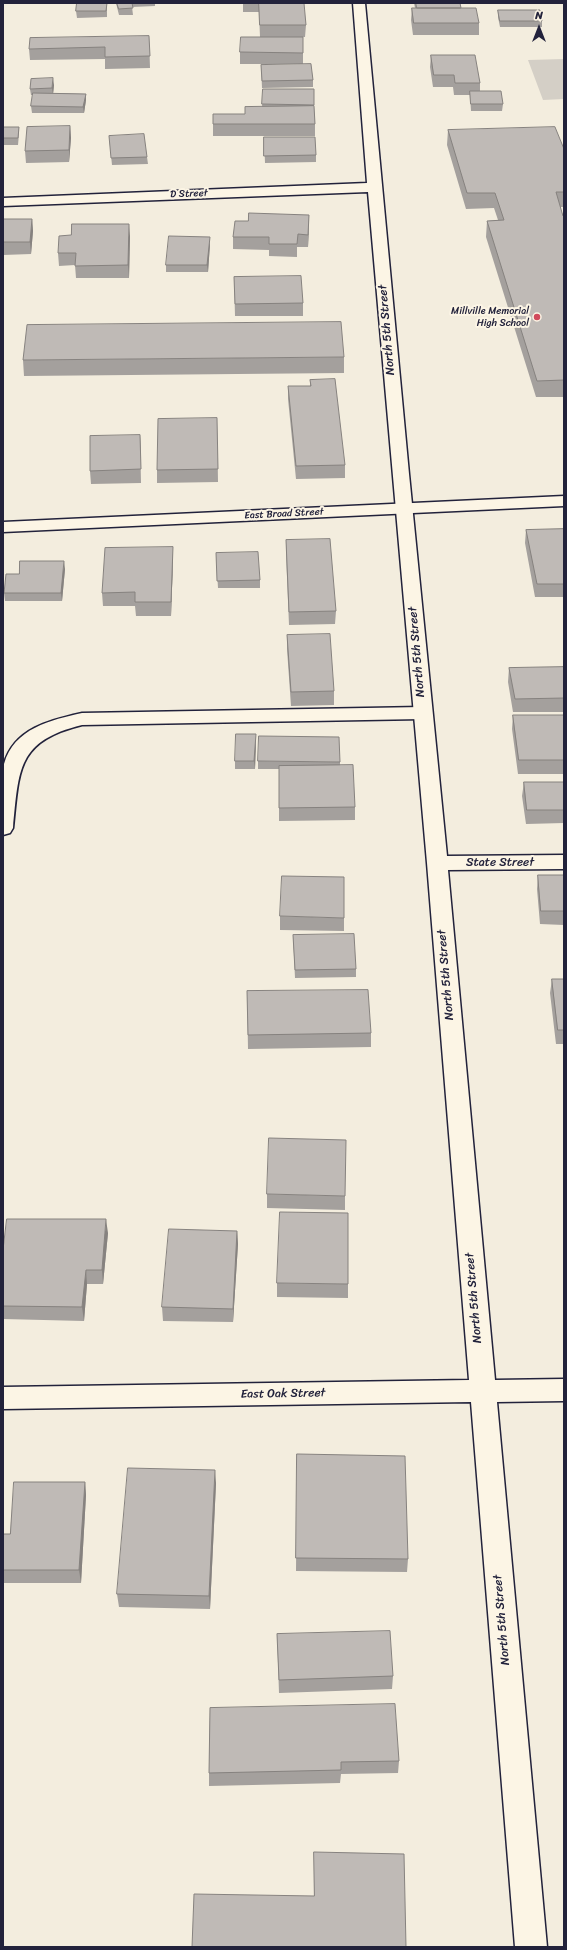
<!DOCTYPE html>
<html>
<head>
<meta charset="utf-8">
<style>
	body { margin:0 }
	#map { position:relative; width:567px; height:1950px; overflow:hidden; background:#f3edde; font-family:Sriracha,sans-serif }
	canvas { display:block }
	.frame { position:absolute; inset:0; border:4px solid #22223b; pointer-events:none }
	.north { position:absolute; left:519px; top:8px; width:40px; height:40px; -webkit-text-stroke:3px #fcf5e5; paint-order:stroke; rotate:0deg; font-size:11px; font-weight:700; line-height:16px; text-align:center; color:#22223b }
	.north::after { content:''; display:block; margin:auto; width:14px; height:18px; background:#22223b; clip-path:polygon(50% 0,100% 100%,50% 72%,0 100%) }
</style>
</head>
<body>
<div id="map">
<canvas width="567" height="1950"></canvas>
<div class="frame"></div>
<div class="north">N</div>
</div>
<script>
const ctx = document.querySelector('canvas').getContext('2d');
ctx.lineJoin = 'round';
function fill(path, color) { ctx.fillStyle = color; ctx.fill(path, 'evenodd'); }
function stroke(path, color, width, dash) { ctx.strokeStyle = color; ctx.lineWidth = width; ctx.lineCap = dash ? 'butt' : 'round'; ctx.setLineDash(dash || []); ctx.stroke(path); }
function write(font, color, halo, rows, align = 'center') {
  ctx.font = font + ' Sriracha,sans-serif'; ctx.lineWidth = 4; ctx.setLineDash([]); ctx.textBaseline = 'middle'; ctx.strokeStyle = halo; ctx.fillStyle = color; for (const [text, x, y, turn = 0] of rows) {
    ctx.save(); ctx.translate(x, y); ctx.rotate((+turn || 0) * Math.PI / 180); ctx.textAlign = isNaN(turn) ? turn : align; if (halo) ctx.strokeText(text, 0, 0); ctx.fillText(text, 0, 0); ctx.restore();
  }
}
const green = new Path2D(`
	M 564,59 L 564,99 L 543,100 L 528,60 Z`);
const lane = new Path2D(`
	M 422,707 L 429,709 L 432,713 L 429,717 L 422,719 L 82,725 C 17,741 19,769 13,828 L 10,833 L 3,835 C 3,818 3,802 3,785 C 3,779 2,770 4,764 C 14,728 51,720 82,713 Z`);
const street = new Path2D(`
	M 353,3 L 365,3 L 409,474 L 447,856 L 564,855 L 564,869 L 448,870 L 495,1380 L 564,1379 L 564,1401 L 497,1402 L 547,1947 L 515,1947 L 471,1402 L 3,1409 L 3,1387 L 469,1380 L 427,863 L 368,192 L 3,206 L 3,198 L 367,183 Z`);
const primary = new Path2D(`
	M 564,496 L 564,506 L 3,532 L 3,522 Z`);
const wall = new Path2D(`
	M 77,3 L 107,3 L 107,17 L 77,18 L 76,11 Z
	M 116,3 L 155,3 L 155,6 L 132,7 L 133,15 L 119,15 Z
	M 176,3 L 202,3 L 202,4 L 176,4 Z
	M 243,3 L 259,3 L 306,25 L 305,37 L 260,37 L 259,12 L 243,12 Z
	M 414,3 L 460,3 L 461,8 L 479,23 L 479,35 L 413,35 L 411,20 L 412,8 L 415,8 Z
	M 498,10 L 542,21 L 542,27 L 500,27 L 498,17 Z
	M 149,36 L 150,68 L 105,69 L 105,59 L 30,60 L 29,49 Z
	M 303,37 L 303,64 L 240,64 L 240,52 Z
	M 431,55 L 480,83 L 480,91 L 503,104 L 502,111 L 471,111 L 470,95 L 454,95 L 453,87 L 433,87 L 430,67 Z
	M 261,65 L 313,80 L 313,87 L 262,88 Z
	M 54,85 L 53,93 L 86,94 L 86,100 L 84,113 L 32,113 L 31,106 L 33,95 L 31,95 L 30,89 Z
	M 263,89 L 314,89 L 314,106 L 315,124 L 315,136 L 213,136 L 213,114 L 245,114 L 262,107 Z
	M 70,126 L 71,138 L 69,162 L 26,163 L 25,151 Z
	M 3,127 L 19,127 L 19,134 L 18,145 L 3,145 Z
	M 448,130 L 564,149 L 564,207 L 560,207 L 563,216 L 564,216 L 564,397 L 536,397 L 486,237 L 487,221 L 498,220 L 494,208 L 466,209 L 447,145 Z
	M 109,136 L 147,157 L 148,164 L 112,165 Z
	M 264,137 L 316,155 L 316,162 L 265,163 Z
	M 309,215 L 308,247 L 297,247 L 297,257 L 269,256 L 269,250 L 233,249 L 233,237 L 248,221 Z
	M 3,219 L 32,219 L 33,231 L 31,254 L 3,255 Z
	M 130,236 L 129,278 L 76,278 L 75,265 L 59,266 L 58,253 Z
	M 210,244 L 208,272 L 166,272 L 166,265 Z
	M 234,277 L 303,303 L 303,316 L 235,316 Z
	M 344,357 L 344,373 L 24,376 L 23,360 Z
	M 310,380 L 345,465 L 345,478 L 296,479 L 288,399 L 288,386 L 310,386 Z
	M 217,418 L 218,482 L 157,483 L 157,470 Z
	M 140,435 L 141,483 L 91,484 L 90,471 Z
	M 564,529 L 564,597 L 535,597 L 525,543 L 526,530 Z
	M 286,540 L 336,611 L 335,624 L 289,625 L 286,553 Z
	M 216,553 L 260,580 L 260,588 L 218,588 Z
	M 173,560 L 171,616 L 136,616 L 135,606 L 103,606 L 102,593 Z
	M 65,569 L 62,601 L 5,601 L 4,593 L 19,574 Z
	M 287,635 L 334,691 L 334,705 L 291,706 L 287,649 Z
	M 564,667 L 564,712 L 513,712 L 508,682 L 509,668 Z
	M 513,715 L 564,715 L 564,774 L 518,774 L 512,729 Z
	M 256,741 L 255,769 L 235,769 L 235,761 Z
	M 258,761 L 340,762 L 340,765 L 355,807 L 355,820 L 279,821 L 279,769 L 258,769 Z
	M 524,782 L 564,782 L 564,823 L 526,824 L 522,796 Z
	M 538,875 L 564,875 L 564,925 L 540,924 L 537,889 Z
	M 280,916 L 344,918 L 344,931 L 280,930 Z
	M 293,935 L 356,969 L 356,977 L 295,978 Z
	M 552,979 L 564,979 L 564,1044 L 556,1044 L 550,993 Z
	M 247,991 L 371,1033 L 371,1047 L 248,1049 Z
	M 267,1194 L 345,1196 L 345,1210 L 267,1208 Z
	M 237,1231 L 238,1244 L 233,1322 L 163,1321 L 162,1307 Z
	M 108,1233 L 103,1284 L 87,1284 L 84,1321 L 3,1319 L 3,1250 Z
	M 277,1283 L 348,1284 L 348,1298 L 277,1297 Z
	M 297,1454 L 408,1559 L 407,1572 L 296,1571 Z
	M 85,1482 L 86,1495 L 81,1583 L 3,1583 L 3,1534 L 10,1534 Z
	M 216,1483 L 210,1609 L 119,1607 L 117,1594 Z
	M 277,1634 L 393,1676 L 392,1689 L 279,1693 Z
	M 210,1708 L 399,1761 L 398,1773 L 341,1774 L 340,1783 L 209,1786 L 209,1773 Z`);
const shadedWall = new Path2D(`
	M 53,78 L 54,85 L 53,95 L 52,88 Z
	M 86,94 L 86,100 L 84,113 L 83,107 Z
	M 70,126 L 71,138 L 69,162 L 69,150 Z
	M 309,215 L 309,227 L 308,247 L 308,235 Z
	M 32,219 L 33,231 L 31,254 L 30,242 Z
	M 129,224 L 130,236 L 129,278 L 128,265 Z
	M 210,237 L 210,244 L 208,272 L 207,265 Z
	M 140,435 L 141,448 L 141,483 L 141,469 Z
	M 173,547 L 173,560 L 171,616 L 171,602 Z
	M 64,561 L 65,569 L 62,601 L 61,593 Z
	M 256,734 L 256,741 L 255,769 L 254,761 Z
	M 106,1219 L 108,1233 L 103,1284 L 102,1270 Z
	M 237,1231 L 238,1244 L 233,1322 L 233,1309 Z
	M 86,1270 L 87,1284 L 84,1321 L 82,1307 Z
	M 215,1470 L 216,1483 L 210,1609 L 209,1596 Z
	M 85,1482 L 86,1495 L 81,1583 L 79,1570 Z`);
const building = new Path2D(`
	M 77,3 L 107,3 L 106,11 L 76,11 Z
	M 117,3 L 132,3 L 133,8 L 119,9 Z
	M 259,3 L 304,3 L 306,25 L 260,25 Z
	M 416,3 L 460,3 L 461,8 L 417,8 Z
	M 412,8 L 476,8 L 479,23 L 414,23 Z
	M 498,10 L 540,10 L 542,21 L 500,21 Z
	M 149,36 L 150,56 L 105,57 L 105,47 L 29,49 L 30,38 Z
	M 241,37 L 303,37 L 303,53 L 240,52 Z
	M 431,55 L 475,55 L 480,83 L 455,83 L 454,75 L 434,75 Z
	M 311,64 L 313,80 L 262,81 L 261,65 Z
	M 53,78 L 52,88 L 30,89 L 31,79 Z
	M 263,89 L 314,89 L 314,105 L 262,104 Z
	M 470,91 L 501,91 L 503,104 L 471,104 Z
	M 33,93 L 86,94 L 83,107 L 31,106 Z
	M 314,106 L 315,124 L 213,124 L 213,114 L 245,114 L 245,107 Z
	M 70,126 L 69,150 L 25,151 L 27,127 Z
	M 3,127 L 19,127 L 18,138 L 3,138 Z
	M 555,127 L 564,149 L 564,192 L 556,192 L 563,216 L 564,216 L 564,380 L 537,381 L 487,221 L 504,220 L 495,193 L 467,193 L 448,130 Z
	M 144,134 L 147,157 L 111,158 L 109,136 Z
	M 264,137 L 315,137 L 316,155 L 264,156 Z
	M 249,213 L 309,215 L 308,235 L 298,234 L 297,244 L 269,244 L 269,237 L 233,237 L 235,221 L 248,221 Z
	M 3,219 L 32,219 L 30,242 L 3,242 Z
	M 72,224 L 129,224 L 128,265 L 75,266 L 76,253 L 58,253 L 59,236 L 71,235 Z
	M 169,236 L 210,237 L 207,265 L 166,265 Z
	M 301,276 L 303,303 L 235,304 L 234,277 Z
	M 341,322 L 344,357 L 23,360 L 27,325 Z
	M 335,379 L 345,465 L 296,466 L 288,386 L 311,386 L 310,380 Z
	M 217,418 L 218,469 L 157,470 L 158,419 Z
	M 140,435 L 141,469 L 90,471 L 90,436 Z
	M 564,529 L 564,584 L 537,584 L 526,530 Z
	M 330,539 L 336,611 L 289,612 L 286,540 Z
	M 173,547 L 171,602 L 135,602 L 135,592 L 102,593 L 105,548 Z
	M 258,552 L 260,580 L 217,581 L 216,553 Z
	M 20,561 L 64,561 L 61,593 L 4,593 L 6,574 L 19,574 Z
	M 330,634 L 334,691 L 291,692 L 287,635 Z
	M 564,667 L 564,698 L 515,699 L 509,668 Z
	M 513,715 L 564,715 L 564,760 L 519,760 Z
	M 236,734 L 256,734 L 254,761 L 235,761 Z
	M 259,736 L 339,737 L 340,762 L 258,761 Z
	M 353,765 L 355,807 L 279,808 L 279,766 Z
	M 524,782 L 564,782 L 564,810 L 527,810 Z
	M 538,875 L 564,875 L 564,911 L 541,911 Z
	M 282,876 L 344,877 L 344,918 L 280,916 Z
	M 354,934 L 356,969 L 295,970 L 293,935 Z
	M 552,979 L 564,979 L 564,1030 L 558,1030 Z
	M 368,990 L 371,1033 L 248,1035 L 247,991 Z
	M 269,1138 L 346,1140 L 345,1196 L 267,1194 Z
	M 280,1212 L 348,1213 L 348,1284 L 277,1283 Z
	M 7,1219 L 106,1219 L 102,1270 L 86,1270 L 82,1307 L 3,1306 L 3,1250 Z
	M 169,1229 L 237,1231 L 233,1309 L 162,1307 Z
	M 297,1454 L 405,1456 L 408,1559 L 296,1558 Z
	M 128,1468 L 215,1470 L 209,1596 L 117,1594 Z
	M 14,1482 L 85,1482 L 79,1570 L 3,1570 L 3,1534 L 10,1534 Z
	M 390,1631 L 393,1676 L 279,1680 L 277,1634 Z
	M 395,1704 L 399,1761 L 341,1762 L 341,1770 L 209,1773 L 210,1708 Z
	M 314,1852 L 404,1854 L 406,1947 L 192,1947 L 194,1894 L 314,1896 Z`);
const markers = [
	[537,317,4,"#d1495b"]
];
const farStreetnames = [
	["D Street",189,194,-2],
	["East Broad Street",284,514,-3]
];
const farPoinames = [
	["Millville Memorial",529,311],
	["High School",529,323]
];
const streetNames = [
	["North 5th Street",387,330,-95],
	["North 5th Street",417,652,-95],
	["State Street",500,863],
	["North 5th Street",446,975,-95],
	["North 5th Street",474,1298,-95],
	["East Oak Street",283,1394,-1],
	["North 5th Street",502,1620,-95]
];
fill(green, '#d4cfc6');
stroke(lane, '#22223b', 3);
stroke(street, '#22223b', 3);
stroke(primary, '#22223b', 3);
fill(lane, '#fcf5e5');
fill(street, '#fcf5e5');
fill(primary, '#fcf5e5');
fill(wall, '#a4a09d');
fill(shadedWall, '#86827f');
fill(building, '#bfbab6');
stroke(building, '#86827f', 1);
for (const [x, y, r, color] of markers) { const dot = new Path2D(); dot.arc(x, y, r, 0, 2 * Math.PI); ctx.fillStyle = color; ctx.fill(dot); stroke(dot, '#fcf5e5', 1.5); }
write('10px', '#22223b', '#fcf5e5', farStreetnames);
write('10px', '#22223b', '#fcf5e5', farPoinames, 'right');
write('12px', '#22223b', '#fcf5e5', streetNames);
</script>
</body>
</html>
